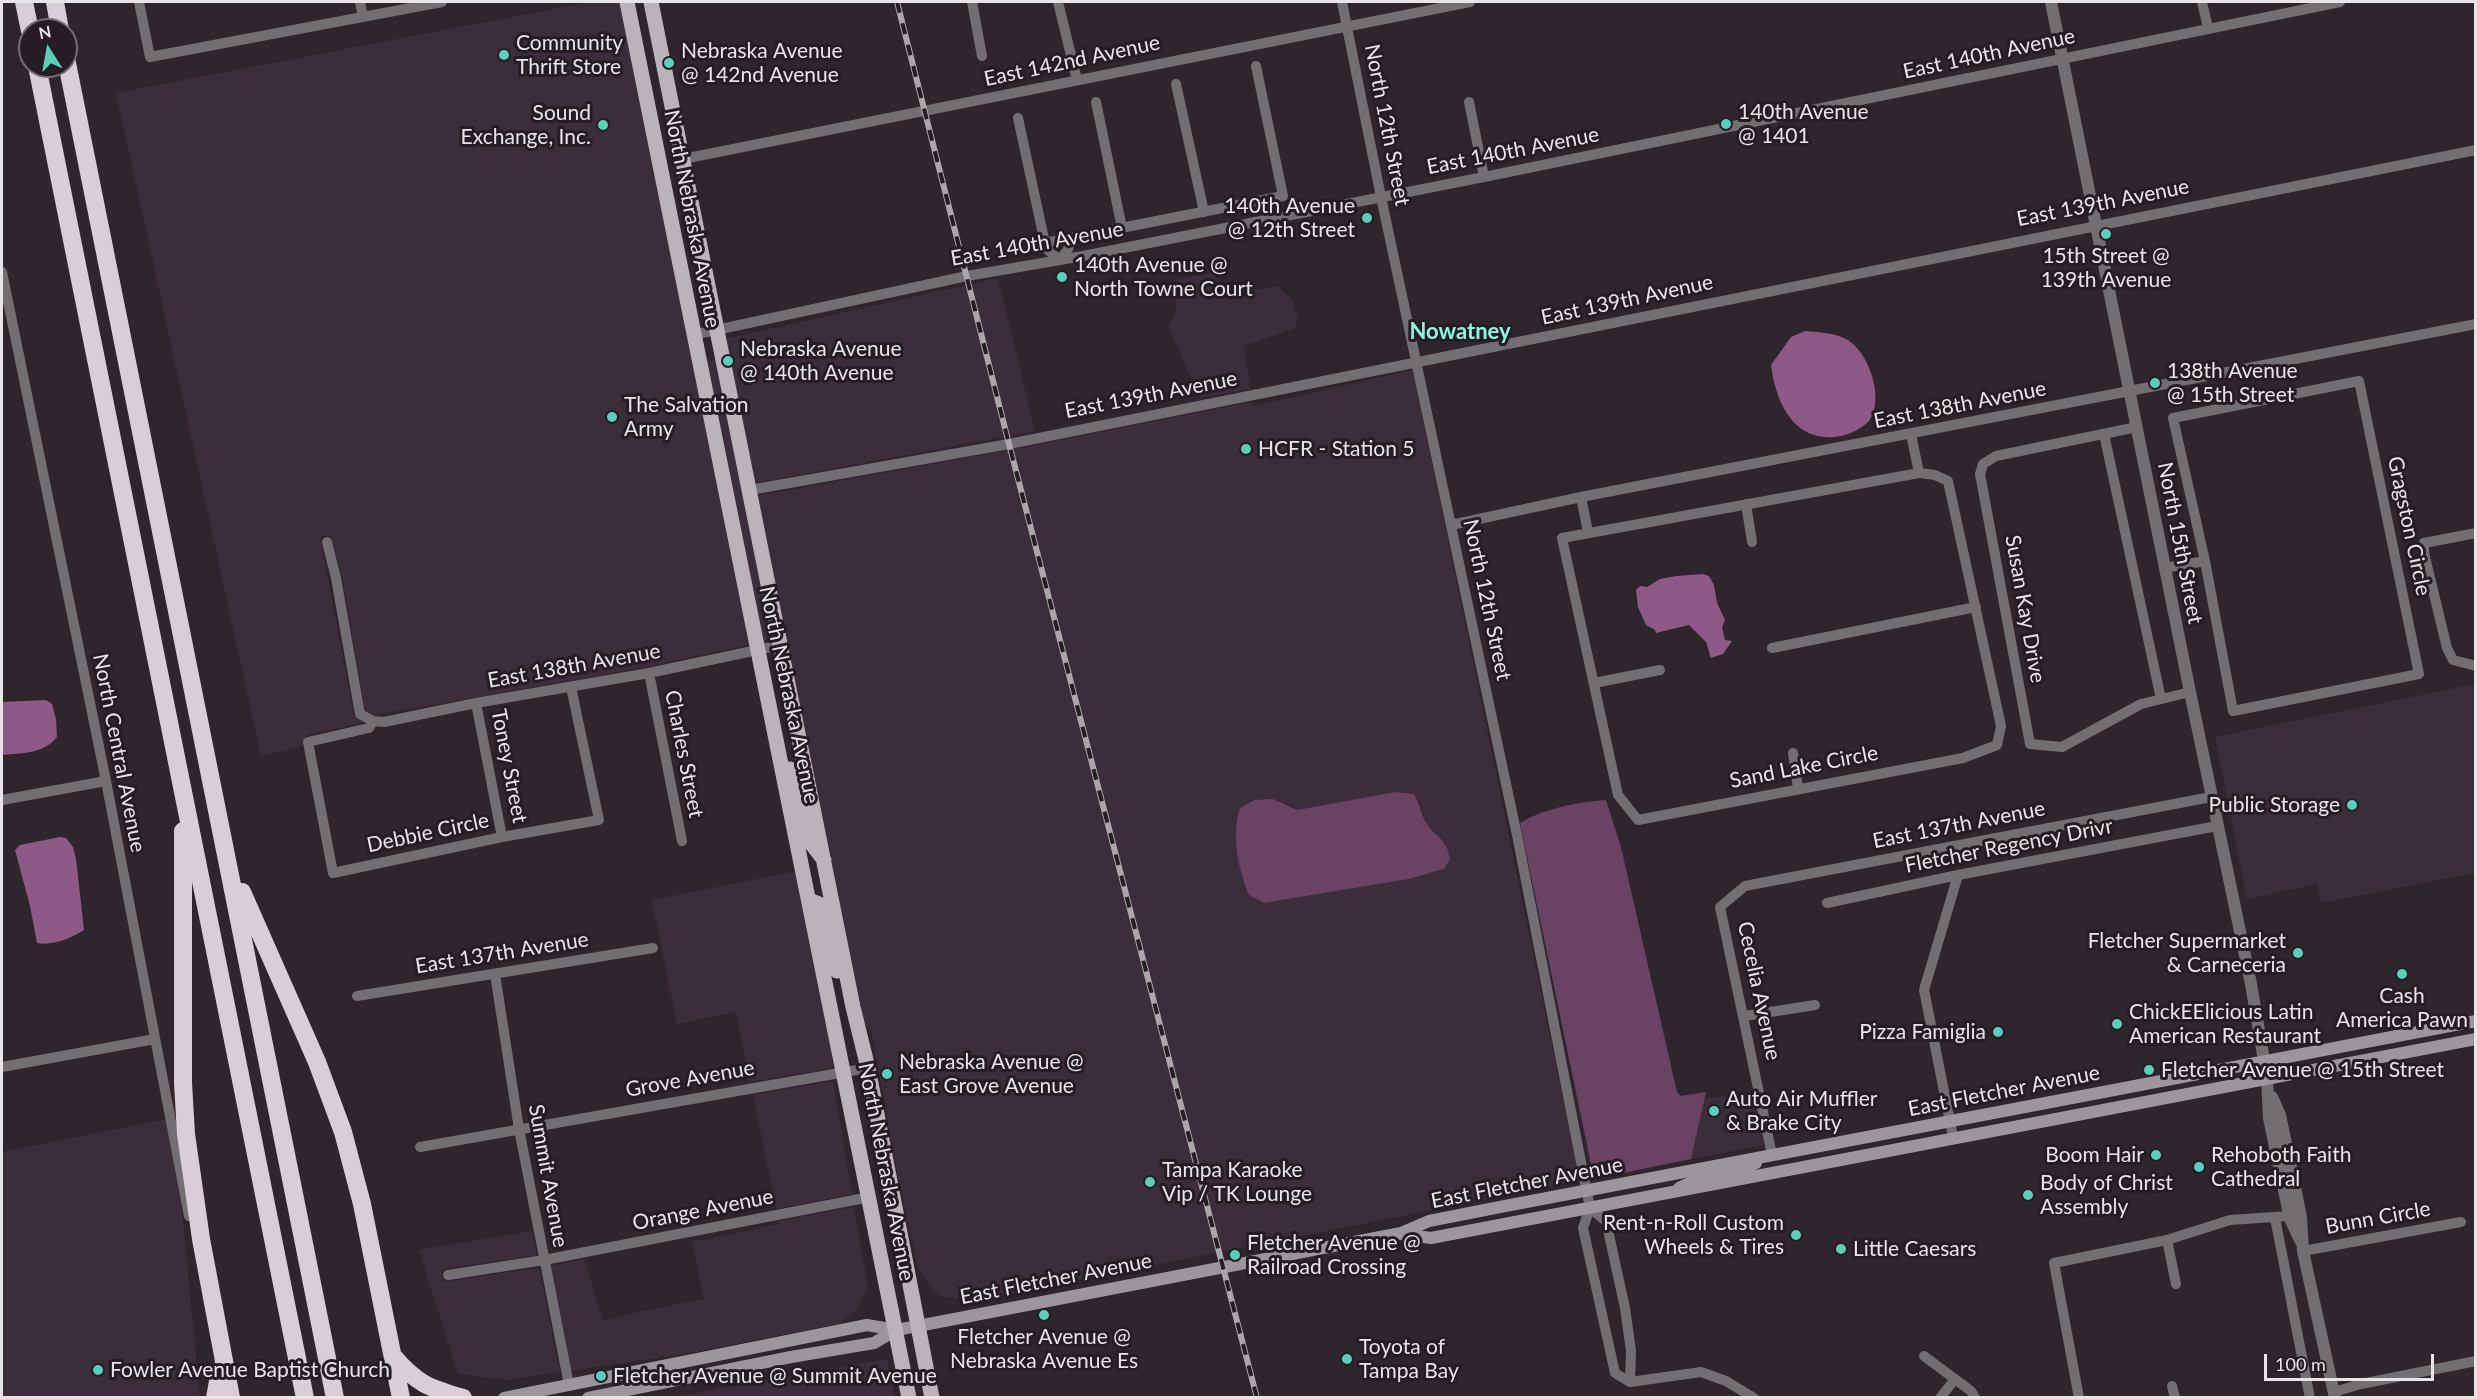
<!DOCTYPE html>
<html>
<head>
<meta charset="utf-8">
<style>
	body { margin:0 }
	#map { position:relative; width:2477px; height:1399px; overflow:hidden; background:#2f262d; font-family:Lato,sans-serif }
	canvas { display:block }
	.frame { position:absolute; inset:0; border:3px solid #e9e4e8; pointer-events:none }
	.north { position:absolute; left:18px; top:18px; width:60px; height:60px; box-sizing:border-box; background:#251d23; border:2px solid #736d72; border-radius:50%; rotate:349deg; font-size:16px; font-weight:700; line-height:24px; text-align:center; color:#e9e4e8 }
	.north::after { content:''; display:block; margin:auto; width:21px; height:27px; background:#5bcebc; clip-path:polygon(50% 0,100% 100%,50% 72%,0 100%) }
	.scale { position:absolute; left:2264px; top:1354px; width:170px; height:27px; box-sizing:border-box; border:3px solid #e9e4e8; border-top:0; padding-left:8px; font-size:18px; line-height:21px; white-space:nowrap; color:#e9e4e8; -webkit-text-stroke:4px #251d23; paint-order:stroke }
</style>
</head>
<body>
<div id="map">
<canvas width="2477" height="1399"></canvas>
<div class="frame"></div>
<div class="north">N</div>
<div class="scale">100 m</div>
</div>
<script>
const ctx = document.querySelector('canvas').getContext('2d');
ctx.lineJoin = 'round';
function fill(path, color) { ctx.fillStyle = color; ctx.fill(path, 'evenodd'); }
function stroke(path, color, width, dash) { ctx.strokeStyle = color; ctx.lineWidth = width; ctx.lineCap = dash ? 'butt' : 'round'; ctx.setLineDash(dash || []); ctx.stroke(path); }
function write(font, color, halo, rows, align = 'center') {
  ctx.font = font + ' Lato,sans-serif'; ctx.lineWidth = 6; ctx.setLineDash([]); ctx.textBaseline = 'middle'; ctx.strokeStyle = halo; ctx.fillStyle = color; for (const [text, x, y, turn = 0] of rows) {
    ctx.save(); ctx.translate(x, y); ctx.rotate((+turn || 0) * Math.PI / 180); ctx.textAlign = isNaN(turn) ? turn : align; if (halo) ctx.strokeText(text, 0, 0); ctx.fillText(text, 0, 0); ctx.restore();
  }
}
const built = new Path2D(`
	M 590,2 L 621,2 L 658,182 L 656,186 L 659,187 L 751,644 L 647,667 L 375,715 L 365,710 L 343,582 L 331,535 L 320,537 L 354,715 L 363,723 L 307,735 L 302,743 L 303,746 L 261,756 L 116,93 Z
	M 1214,272 L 1225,295 L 1278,286 L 1292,300 L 1298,318 L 1295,328 L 1244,346 L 1250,389 L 1200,398 L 1168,326 L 1176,313 L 1174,291 L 1177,280 Z
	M 998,278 L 1035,431 L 755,483 L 725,339 Z
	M 717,359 L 774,639 L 762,641 L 705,361 Z
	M 1413,370 L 1580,1181 L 977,1300 L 942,1297 L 932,1289 L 918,1269 L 896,1167 L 872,1034 L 863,1022 L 859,1005 L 832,863 L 833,860 L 831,858 L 757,496 L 1025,447 L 1252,402 L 1253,406 ZM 1395,792 L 1413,794 L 1420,802 L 1426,823 L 1446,843 L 1444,869 L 1409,879 L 1264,903 L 1249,895 L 1241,874 L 1286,804 L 1297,810 Z
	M 2475,684 L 2475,873 L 2321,903 L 2317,884 L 2247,899 L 2215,737 Z
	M 797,871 L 801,904 L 804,905 L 832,1041 L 833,1068 L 750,1082 L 736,1012 L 677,1024 L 652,900 Z
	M 833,1081 L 852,1194 L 776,1209 L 753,1095 Z
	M 1754,1092 L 1764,1145 L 1691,1159 L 1704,1099 Z
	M 173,1118 L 200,1397 L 2,1398 L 2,1152 Z
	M 854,1207 L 868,1287 L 856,1310 L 839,1324 L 690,1353 L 571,1371 L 550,1266 L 584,1259 L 603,1321 L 638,1312 L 704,1299 L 692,1242 L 779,1224 L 779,1221 Z
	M 532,1231 L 537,1255 L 442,1269 L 443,1282 L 539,1268 L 560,1372 L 508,1380 L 458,1374 L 419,1250 Z
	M 887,1359 L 895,1397 L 673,1397 Z`);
const green = new Path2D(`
	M 1395,792 L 1414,794 C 1420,803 1421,815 1427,824 C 1439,840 1445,836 1450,859 L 1444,869 L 1409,879 L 1264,903 L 1249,895 C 1238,868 1231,836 1240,808 L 1255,800 L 1273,799 L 1297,810 Z
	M 1606,800 L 1621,847 L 1677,1092 L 1681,1096 L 1706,1092 L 1691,1159 L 1594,1179 L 1520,823 C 1545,808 1577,802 1606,800 Z`);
const water = new Path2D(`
	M 1805,331 C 1819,332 1834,333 1846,339 C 1869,351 1885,399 1869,421 C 1863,428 1850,434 1841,436 C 1795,445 1776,404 1771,365 L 1791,337 Z
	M 1703,574 L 1709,576 L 1714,585 L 1717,603 L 1725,620 L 1722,627 L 1725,640 L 1732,641 L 1723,654 L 1711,658 L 1706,642 L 1689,625 L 1656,633 L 1655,630 L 1646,625 L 1638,607 L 1636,590 L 1640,586 L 1647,587 L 1660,579 L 1676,576 Z
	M 46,700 L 52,704 L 56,719 L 57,737 C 44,754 22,753 2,755 L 2,702 Z
	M 60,837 L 66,838 L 73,847 L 76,859 L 84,930 C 72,938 52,946 37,943 L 30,906 L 15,850 L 20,845 Z`);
const minor = new Path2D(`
	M 139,2 L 150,57 L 442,2
	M 360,2 L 363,17
	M 972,2 L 982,56
	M 1058,2 L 1077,80
	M 1342,2 L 1381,197 L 1518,840 L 1590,1208
	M 2202,2 L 2208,28
	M 1176,84 L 1204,212
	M 1096,102 L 1122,228
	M 1469,102 L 1484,177
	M 1018,118 L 1046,248 L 1059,260 L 1067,251 L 1073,238
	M 683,159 L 1470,2
	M 1045,243 L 1283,196 L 1256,66
	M 2,272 L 106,781 L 189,1216
	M 693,335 L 967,276 L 1083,256 L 1484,177 L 2340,2
	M 2359,381 L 2419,674 L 2233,711 L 2205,561 L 2173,418 Z
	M 2137,427 L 1996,456 L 1983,464 L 1980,474 L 2030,744 L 2062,747 L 2141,704 L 2190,692
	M 1911,434 L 1919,473
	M 2104,434 L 2161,699
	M 1919,473 L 1935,475 L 1948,481 L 2001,726 L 1997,745 L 1963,758 L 1638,820 L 1618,795 L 1562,538 Z
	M 750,490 L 1009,444 L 2476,150
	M 1581,497 L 1588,532
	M 1746,504 L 1752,542
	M 1451,525 L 1581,497 L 2476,324
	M 2476,533 L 2424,543 L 2424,553 L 2447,648 L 2453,660 L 2476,666
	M 327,542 L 336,578 L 360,714 L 373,721 L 384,722 L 476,703 L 649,673 L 781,645
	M 2165,568 L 2205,561
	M 1772,648 L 1976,607
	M 649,673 L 682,841
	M 1594,683 L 1660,670
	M 476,703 L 502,837
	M 373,721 L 369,728 L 308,742 L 333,873 L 502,837 L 599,820 L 571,687
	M 1793,753 L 1798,788
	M 2,800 L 106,781
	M 1827,903 L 1958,875 L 2217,826
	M 495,974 L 519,1129 L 569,1385
	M 357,996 L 653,948
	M 1745,1016 L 1815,1005
	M 2,1067 L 155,1039
	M 1953,1137 L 1924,990 L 1958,875
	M 420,1147 L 868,1068
	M 1772,1155 L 1720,907 L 1745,886 L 2211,797
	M 1590,1208 L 1583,1228 L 1615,1373 L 1630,1382 L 1701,1372 L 1726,1381 L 1754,1398
	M 1590,1208 L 1606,1221 L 1625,1308 L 1631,1351 L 1630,1382
	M 2275,1218 L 2310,1398
	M 2167,1240 L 2176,1284
	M 2303,1251 L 2461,1222
	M 448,1275 L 544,1260 L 870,1197
	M 1924,1356 L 1971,1391 L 1975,1398
	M 2172,1386 L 2175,1398
	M 2334,1392 L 2361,1384 L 2476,1361
	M 1940,1398 L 1955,1379
	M 2079,1398 L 2054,1263 L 2167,1240 L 2230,1220 L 2289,1216`);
const tertiary = new Path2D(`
	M 2051,2 L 2190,692 L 2251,984 L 2267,1078 L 2269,1118 L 2290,1219 L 2301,1242
	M 2272,1097 L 2280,1115 L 2293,1177 L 2301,1217 L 2303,1251 L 2335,1398`);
const secondary = new Path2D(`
	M 1679,1188 C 1703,1175 1731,1175 1756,1163
	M 1401,1234 L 1431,1238 L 2476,1039
	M 504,1398 L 867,1325 L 896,1330 L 918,1326 L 1401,1233 L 1429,1221 L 1500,1207 L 2476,1021
	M 588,1398 L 791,1357 L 874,1343 L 896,1330`);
const primary = new Path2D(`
	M 627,2 L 909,1398
	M 651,2 L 853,1007 L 868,1068 L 932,1398
	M 790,769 L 802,801 L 810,842 L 824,860
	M 809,900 L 819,904 L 822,908 L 837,971`);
const motorway = new Path2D(`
	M 24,2 L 30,31
	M 55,2 L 60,30
	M 66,58 L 335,1398
	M 37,66 L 305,1398
	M 183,831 L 183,1083 L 186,1134 L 201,1239 L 231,1398
	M 242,892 L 317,1062 L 343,1132 L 362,1204 L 401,1398
	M 393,1356 C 417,1384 429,1388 463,1398
	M 215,1398 L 220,1370`);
const rail = new Path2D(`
	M 897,2 L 1009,444 L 1257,1398`);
const markers = [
	[504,55,6,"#5bcebc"],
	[669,63,6,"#5bcebc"],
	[1726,124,6,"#5bcebc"],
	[603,125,6,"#5bcebc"],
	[1367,218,6,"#5bcebc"],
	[2106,234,6,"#5bcebc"],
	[1062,277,6,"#5bcebc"],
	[728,361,6,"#5bcebc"],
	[2155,383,6,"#5bcebc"],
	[612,417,6,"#5bcebc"],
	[1246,449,6,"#5bcebc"],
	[2352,805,6,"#5bcebc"],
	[2298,953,6,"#5bcebc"],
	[2402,974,6,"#5bcebc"],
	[2117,1024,6,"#5bcebc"],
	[1998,1032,6,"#5bcebc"],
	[2149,1070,6,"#5bcebc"],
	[887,1074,6,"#5bcebc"],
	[1714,1111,6,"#5bcebc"],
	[2156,1155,6,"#5bcebc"],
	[2199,1167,6,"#5bcebc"],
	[1150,1182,6,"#5bcebc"],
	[2028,1195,6,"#5bcebc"],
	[1796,1235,6,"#5bcebc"],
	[1841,1249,6,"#5bcebc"],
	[1235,1255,6,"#5bcebc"],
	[1044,1315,6,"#5bcebc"],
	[1347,1359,6,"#5bcebc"],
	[98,1370,6,"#5bcebc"],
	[601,1376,6,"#5bcebc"]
];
const poiNames = [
	["Community",516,43],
	["Thrift Store",516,67],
	["Nebraska Avenue",681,51],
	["@ 142nd Avenue",681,75],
	["140th Avenue",1738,112],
	["@ 1401",1738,136],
	["Sound",591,113,"right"],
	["Exchange, Inc.",591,137,"right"],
	["140th Avenue",1355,206,"right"],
	["@ 12th Street",1355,230,"right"],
	["15th Street @",2106,256,"center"],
	["139th Avenue",2106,280,"center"],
	["140th Avenue @",1074,265],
	["North Towne Court",1074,289],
	["Nebraska Avenue",740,349],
	["@ 140th Avenue",740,373],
	["138th Avenue",2167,371],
	["@ 15th Street",2167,395],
	["The Salvation",624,405],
	["Army",624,429],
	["HCFR - Station 5",1258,449],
	["Public Storage",2340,805,"right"],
	["Fletcher Supermarket",2286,941,"right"],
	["& Carneceria",2286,965,"right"],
	["Cash",2402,996,"center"],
	["America Pawn",2402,1020,"center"],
	["ChickEElicious Latin",2129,1012],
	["American Restaurant",2129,1036],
	["Pizza Famiglia",1986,1032,"right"],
	["Nebraska Avenue @",899,1062],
	["East Grove Avenue",899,1086],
	["Fletcher Avenue @ 15th Street",2161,1070],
	["Auto Air Muffler",1726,1099],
	["& Brake City",1726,1123],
	["Boom Hair",2144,1155,"right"],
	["Rehoboth Faith",2211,1155],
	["Cathedral",2211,1179],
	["Tampa Karaoke",1162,1170],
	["Vip / TK Lounge",1162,1194],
	["Body of Christ",2040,1183],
	["Assembly",2040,1207],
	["Rent-n-Roll Custom",1784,1223,"right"],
	["Wheels & Tires",1784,1247,"right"],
	["Fletcher Avenue @",1247,1243],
	["Railroad Crossing",1247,1267],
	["Little Caesars",1853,1249],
	["Fletcher Avenue @",1044,1337,"center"],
	["Nebraska Avenue Es",1044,1361,"center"],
	["Toyota of",1359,1347],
	["Tampa Bay",1359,1371],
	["Fowler Avenue Baptist Church",110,1370],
	["Fletcher Avenue @ Summit Avenue",613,1376]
];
const streetNames = [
	["East 140th Avenue",1989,54,-12],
	["East 142nd Avenue",1072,61,-12],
	["North 12th Street",1387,125,79],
	["East 140th Avenue",1513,151,-11],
	["East 139th Avenue",2103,203,-11],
	["North Nebraska Avenue",692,219,79],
	["East 140th Avenue",1037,244,-10],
	["East 139th Avenue",1627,300,-12],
	["East 139th Avenue",1151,395,-11],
	["East 138th Avenue",1960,405,-11],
	["Gragston Circle",2409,526,78],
	["North 15th Street",2180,543,79],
	["North 12th Street",1487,600,78],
	["Susan Kay Drive",2025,609,80],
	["East 138th Avenue",574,666,-10],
	["North Nebraska Avenue",789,695,78],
	["North Central Avenue",119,753,79],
	["Charles Street",684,754,79],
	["Toney Street",509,766,79],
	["Sand Lake Circle",1804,767,-11],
	["East 137th Avenue",1959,825,-11],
	["Debbie Circle",428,833,-12],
	["Fletcher Regency Drivr",2009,846,-11],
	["East 137th Avenue",502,953,-9],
	["Cecelia Avenue",1759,991,78],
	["Grove Avenue",690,1079,-10],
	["East Fletcher Avenue",2004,1091,-11],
	["North Nebraska Avenue",886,1172,79],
	["Summit Avenue",548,1176,80],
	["East Fletcher Avenue",1527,1183,-11],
	["Orange Avenue",703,1210,-11],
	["Bunn Circle",2378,1218,-10],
	["East Fletcher Avenue",1056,1279,-11]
];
const neighbourhoodNames = [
	["Nowatney",1460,332]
];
fill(built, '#3b2d39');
fill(green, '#694264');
fill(water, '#8e5887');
stroke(minor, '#726e72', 10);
stroke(tertiary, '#726e72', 12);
stroke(secondary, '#9c959b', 12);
stroke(primary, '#bcb3ba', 15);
stroke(motorway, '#d9ced7', 18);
stroke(rail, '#aca6aa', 6);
stroke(rail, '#251d23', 4, [11]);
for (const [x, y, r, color] of markers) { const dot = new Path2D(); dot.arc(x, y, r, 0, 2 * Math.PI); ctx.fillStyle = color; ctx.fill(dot); stroke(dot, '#251d23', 2); }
write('21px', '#e9e4e8', '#251d23', poiNames, 'left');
write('21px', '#e9e4e8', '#251d23', streetNames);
write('bold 22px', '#8ff5e3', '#251d23', neighbourhoodNames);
</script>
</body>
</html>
